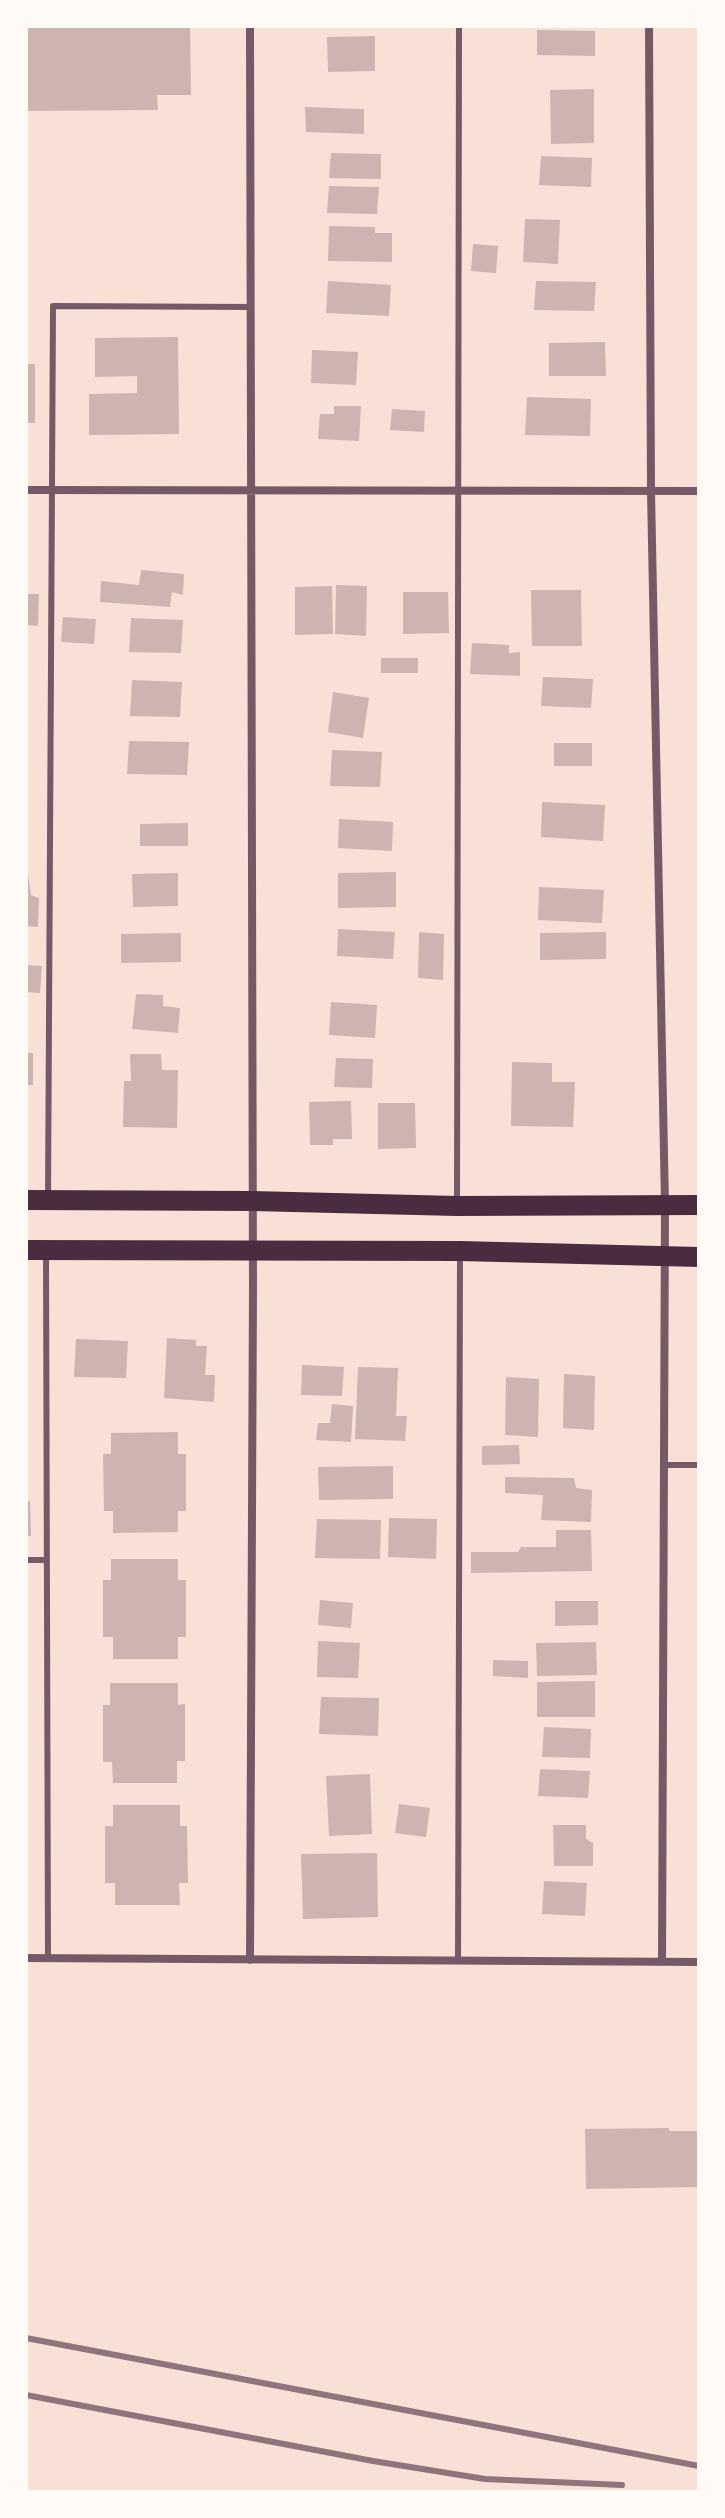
<!DOCTYPE html>
<html>
<head>
<meta charset="utf-8">
<style>
	body { margin:0 }
	#map { position:relative; width:725px; height:2518px; overflow:hidden; background:#f7e1d7; font-family:Manrope,sans-serif }
	canvas { display:block }
	.frame { position:absolute; inset:0; border:28px solid #fffaf5; pointer-events:none }
</style>
</head>
<body>
<div id="map">
<canvas width="725" height="2518"></canvas>
<div class="frame"></div>
</div>
<script>
const ctx = document.querySelector('canvas').getContext('2d');
ctx.lineJoin = 'round';
function fill(path, color) { ctx.fillStyle = color; ctx.fill(path, 'evenodd'); }
function stroke(path, color, width, dash) { ctx.strokeStyle = color; ctx.lineWidth = width; ctx.lineCap = dash ? 'butt' : 'round'; ctx.setLineDash(dash || []); ctx.stroke(path); }
const building = new Path2D(`
	M 26,26 L 190,26 L 191,95 L 157,95 L 158,110 L 26,111 Z
	M 537,30 L 595,31 L 595,56 L 537,55 Z
	M 375,36 L 375,71 L 328,72 L 327,37 Z
	M 594,89 L 594,143 L 551,144 L 550,90 Z
	M 305,107 L 364,109 L 364,134 L 306,132 Z
	M 331,153 L 381,154 L 381,179 L 329,178 Z
	M 541,156 L 592,158 L 591,187 L 539,185 Z
	M 329,186 L 379,187 L 377,214 L 327,213 Z
	M 525,219 L 560,220 L 558,264 L 523,262 Z
	M 329,226 L 375,227 L 375,233 L 392,233 L 392,262 L 328,261 Z
	M 473,244 L 498,246 L 496,273 L 471,271 Z
	M 328,281 L 391,285 L 389,316 L 326,313 Z
	M 536,281 L 596,282 L 594,311 L 534,310 Z
	M 178,337 L 179,434 L 89,435 L 89,394 L 137,393 L 137,376 L 95,377 L 95,338 Z
	M 605,342 L 606,376 L 549,376 L 549,343 Z
	M 312,350 L 358,352 L 356,385 L 311,383 Z
	M 26,364 L 35,364 L 35,423 L 26,423 Z
	M 527,397 L 591,399 L 590,436 L 525,435 Z
	M 334,406 L 361,406 L 359,441 L 318,439 L 320,414 L 334,414 Z
	M 392,409 L 425,411 L 424,432 L 390,430 Z
	M 141,570 L 184,574 L 183,595 L 172,592 L 170,607 L 100,602 L 101,581 L 139,585 Z
	M 336,585 L 367,586 L 366,636 L 335,634 Z
	M 332,586 L 333,634 L 295,635 L 295,587 Z
	M 531,590 L 581,590 L 582,646 L 532,646 Z
	M 403,592 L 448,592 L 449,633 L 403,634 Z
	M 26,594 L 39,594 L 38,626 L 26,625 Z
	M 63,617 L 96,619 L 94,644 L 61,642 Z
	M 131,618 L 183,620 L 181,653 L 129,652 Z
	M 472,643 L 509,645 L 509,653 L 520,652 L 520,676 L 470,674 Z
	M 381,658 L 418,658 L 418,673 L 381,673 Z
	M 543,677 L 593,679 L 591,708 L 541,706 Z
	M 132,680 L 182,682 L 180,717 L 130,716 Z
	M 333,692 L 369,698 L 363,738 L 328,732 Z
	M 129,741 L 189,742 L 187,775 L 127,774 Z
	M 554,743 L 592,743 L 592,766 L 554,766 Z
	M 332,750 L 382,752 L 380,787 L 330,786 Z
	M 542,802 L 605,805 L 603,841 L 541,837 Z
	M 339,819 L 393,822 L 392,851 L 338,848 Z
	M 188,823 L 188,846 L 140,846 L 140,824 Z
	M 396,872 L 396,907 L 338,908 L 338,873 Z
	M 178,873 L 178,906 L 133,907 L 132,874 Z
	M 28,875 L 31,895 L 39,898 L 38,927 L 26,926 Z
	M 539,887 L 604,890 L 602,923 L 538,920 Z
	M 338,929 L 395,932 L 393,959 L 337,956 Z
	M 419,932 L 444,934 L 443,980 L 418,978 Z
	M 606,932 L 606,959 L 540,960 L 540,933 Z
	M 181,933 L 181,962 L 121,963 L 121,934 Z
	M 26,965 L 42,966 L 40,993 L 26,992 Z
	M 136,994 L 163,995 L 163,1006 L 180,1008 L 178,1033 L 132,1029 Z
	M 331,1002 L 377,1005 L 375,1038 L 329,1035 Z
	M 26,1053 L 33,1053 L 33,1085 L 26,1085 Z
	M 130,1054 L 161,1054 L 162,1070 L 178,1070 L 177,1128 L 123,1127 L 124,1081 L 131,1081 Z
	M 336,1058 L 373,1059 L 372,1088 L 334,1087 Z
	M 512,1062 L 552,1063 L 552,1082 L 575,1082 L 573,1127 L 511,1126 Z
	M 351,1101 L 352,1139 L 333,1139 L 333,1145 L 310,1145 L 309,1102 Z
	M 378,1103 L 415,1103 L 416,1148 L 378,1149 Z
	M 167,1338 L 196,1340 L 196,1346 L 207,1346 L 205,1375 L 215,1375 L 214,1402 L 164,1398 Z
	M 76,1339 L 128,1341 L 126,1378 L 74,1377 Z
	M 302,1365 L 344,1367 L 342,1396 L 301,1395 Z
	M 358,1367 L 398,1368 L 396,1416 L 407,1416 L 405,1441 L 355,1439 Z
	M 564,1374 L 595,1376 L 594,1430 L 563,1428 Z
	M 506,1377 L 539,1379 L 538,1437 L 505,1435 Z
	M 332,1404 L 353,1406 L 351,1442 L 316,1440 L 318,1423 L 330,1423 Z
	M 178,1432 L 178,1454 L 186,1454 L 186,1511 L 178,1511 L 178,1532 L 113,1533 L 113,1511 L 104,1511 L 103,1454 L 111,1454 L 111,1433 Z
	M 519,1445 L 520,1464 L 482,1465 L 482,1446 Z
	M 393,1466 L 393,1499 L 319,1500 L 318,1467 Z
	M 505,1477 L 574,1478 L 576,1488 L 592,1490 L 591,1522 L 541,1520 L 543,1495 L 505,1493 Z
	M 26,1501 L 30,1501 L 31,1536 L 26,1536 Z
	M 389,1518 L 437,1519 L 436,1559 L 388,1557 Z
	M 317,1519 L 381,1520 L 380,1559 L 315,1558 Z
	M 556,1530 L 591,1530 L 592,1571 L 471,1573 L 471,1552 L 518,1552 L 521,1547 L 556,1547 Z
	M 111,1559 L 178,1559 L 178,1580 L 186,1580 L 186,1637 L 178,1637 L 178,1659 L 113,1659 L 113,1637 L 103,1637 L 103,1580 L 111,1580 Z
	M 320,1600 L 353,1603 L 351,1628 L 318,1625 Z
	M 555,1601 L 598,1601 L 598,1625 L 555,1626 Z
	M 318,1641 L 360,1643 L 358,1678 L 317,1677 Z
	M 596,1642 L 597,1675 L 537,1676 L 536,1643 Z
	M 493,1660 L 528,1661 L 528,1678 L 493,1676 Z
	M 595,1681 L 595,1717 L 537,1717 L 537,1682 Z
	M 110,1683 L 178,1683 L 178,1705 L 185,1704 L 185,1761 L 177,1761 L 177,1783 L 113,1783 L 112,1762 L 103,1762 L 103,1705 L 110,1705 Z
	M 321,1697 L 379,1698 L 378,1736 L 319,1734 Z
	M 544,1727 L 591,1729 L 590,1758 L 542,1757 Z
	M 540,1769 L 590,1771 L 588,1798 L 538,1796 Z
	M 370,1774 L 372,1834 L 329,1836 L 326,1776 Z
	M 399,1804 L 430,1808 L 426,1837 L 395,1833 Z
	M 113,1805 L 180,1805 L 180,1826 L 187,1826 L 188,1883 L 179,1883 L 180,1905 L 115,1905 L 115,1883 L 105,1883 L 105,1826 L 113,1826 Z
	M 553,1825 L 586,1825 L 586,1839 L 593,1843 L 593,1866 L 554,1866 Z
	M 377,1853 L 378,1917 L 303,1919 L 301,1854 Z
	M 544,1881 L 587,1883 L 585,1916 L 542,1914 Z
	M 668,2128 L 670,2131 L 699,2131 L 699,2187 L 586,2189 L 585,2129 Z`);
const service = new Path2D(`
	M 48,1197 L 53,306 L 251,307
	M 457,1202 L 459,26
	M 46,1254 L 48,1958
	M 664,1465 L 699,1465
	M 26,1560 L 46,1560
	M 458,1961 L 460,1255`);
const minor = new Path2D(`
	M 649,26 L 651,491 L 665,1205 L 662,1962
	M 26,490 L 699,491
	M 26,1958 L 699,1962
	M 250,1960 L 253,1287 L 250,26`);
const primary = new Path2D(`
	M 26,1200 L 252,1201 L 457,1206 L 699,1205
	M 26,1250 L 460,1251 L 699,1257`);
const rail = new Path2D(`
	M 26,2338 L 699,2466
	M 26,2395 L 373,2461 L 485,2479 L 622,2485`);
fill(building, '#ccb4b1');
stroke(service, '#755966', 6);
stroke(minor, '#755966', 8);
stroke(primary, '#4a2c40', 20);
stroke(rail, '#8f747c', 6);
</script>
</body>
</html>
